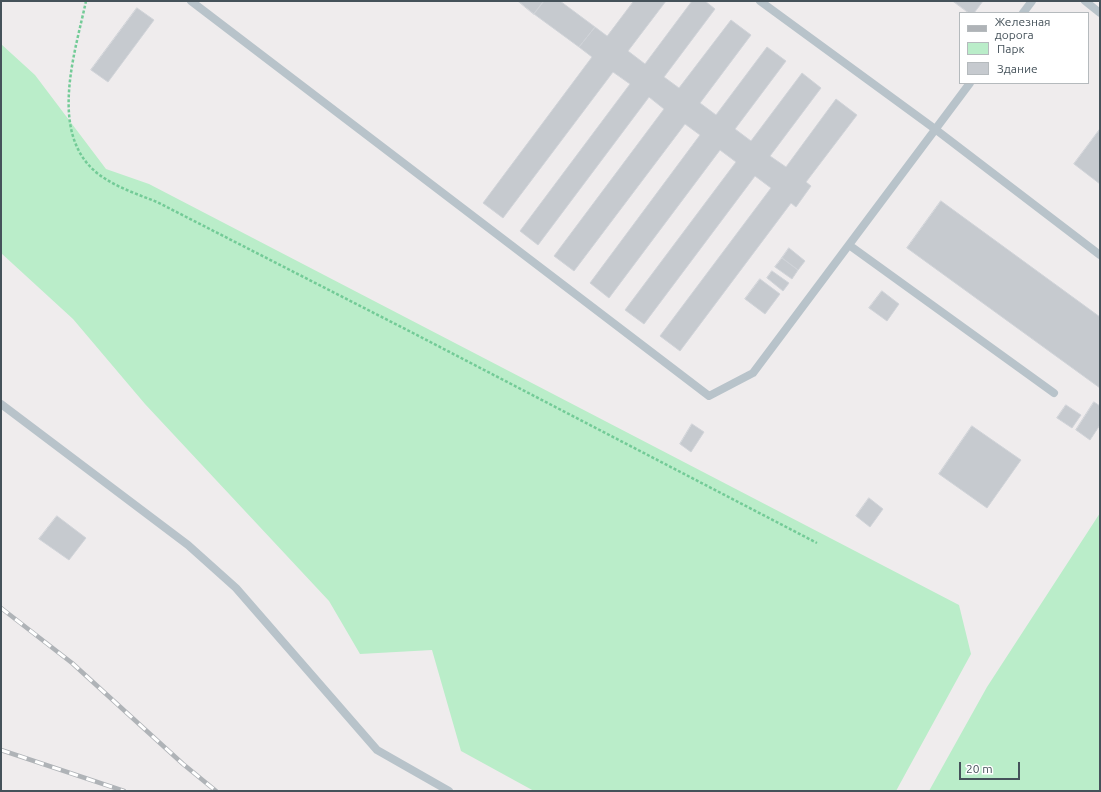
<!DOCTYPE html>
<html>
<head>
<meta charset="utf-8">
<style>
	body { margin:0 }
	#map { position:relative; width:1101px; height:792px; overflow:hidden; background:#efeced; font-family:Ubuntu,sans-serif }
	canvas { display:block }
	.frame { position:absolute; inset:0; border:2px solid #45525a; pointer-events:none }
	.legend { position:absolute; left:959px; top:12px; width:130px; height:72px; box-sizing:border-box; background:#fff; border:1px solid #b5babd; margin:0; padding:5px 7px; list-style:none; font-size:12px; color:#45525a }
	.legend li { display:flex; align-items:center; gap:8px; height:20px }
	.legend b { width:20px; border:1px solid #b5babd }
	.scale { position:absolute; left:959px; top:762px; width:61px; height:18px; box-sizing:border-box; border:2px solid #45525a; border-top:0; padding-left:5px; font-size:12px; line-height:14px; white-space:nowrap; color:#45525a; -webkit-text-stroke:3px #fff; paint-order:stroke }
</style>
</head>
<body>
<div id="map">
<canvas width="1101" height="792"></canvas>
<div class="frame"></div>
<ul class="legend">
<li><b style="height:5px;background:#afb3b7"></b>Железная дорога</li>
<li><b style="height:11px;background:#baedc9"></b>Парк</li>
<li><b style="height:11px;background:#c6cacf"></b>Здание</li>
</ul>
<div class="scale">20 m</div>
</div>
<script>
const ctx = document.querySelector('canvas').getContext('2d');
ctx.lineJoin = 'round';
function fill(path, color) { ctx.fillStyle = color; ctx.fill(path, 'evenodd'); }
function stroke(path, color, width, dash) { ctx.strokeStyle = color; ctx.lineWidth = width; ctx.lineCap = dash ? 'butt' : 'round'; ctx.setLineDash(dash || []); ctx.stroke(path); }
const green = new Path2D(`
	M 1,44 L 35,75 L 106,169 L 149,184 L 959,605 L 971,654 L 896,791 L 534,791 L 461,751 L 432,650 L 360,654 L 329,601 L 145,404 L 73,319 L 1,253 Z
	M 1100,513 L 1100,791 L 929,791 L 987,687 Z`);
const building = new Path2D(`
	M 518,1 L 544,1 L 534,14 Z
	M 544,1 L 560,1 L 595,27 L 579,47 L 534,14 Z
	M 634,1 L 666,1 L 628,51 L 645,64 L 692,1 L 705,1 L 715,9 L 664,77 L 679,88 L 731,20 L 751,35 L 700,103 L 716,115 L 767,47 L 786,61 L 735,129 L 751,141 L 802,73 L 821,88 L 770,156 L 786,167 L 836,99 L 857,115 L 806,182 L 811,186 L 796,207 L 791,203 L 680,351 L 660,336 L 771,188 L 755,176 L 644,324 L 625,310 L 736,162 L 720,150 L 609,298 L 590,283 L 700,135 L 685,124 L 574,271 L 554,256 L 664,109 L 649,97 L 538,245 L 520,231 L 630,84 L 613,72 L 503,218 L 483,203 L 592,57 L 579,47 L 595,27 L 607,36 Z
	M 953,1 L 983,1 L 974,13 L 969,13 Z
	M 137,8 L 154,20 L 108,82 L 91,70 Z
	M 1100,129 L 1100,184 L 1074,164 Z
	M 941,201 L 1100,317 L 1100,388 L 907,248 Z
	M 789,248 L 805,261 L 798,270 L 782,258 Z
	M 782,258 L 798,270 L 792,279 L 775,267 Z
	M 772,271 L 789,283 L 783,291 L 767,278 Z
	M 760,279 L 780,294 L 765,314 L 745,299 Z
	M 882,291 L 899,304 L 887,321 L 869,308 Z
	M 1094,402 L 1100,406 L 1100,425 L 1090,440 L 1076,430 Z
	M 1066,405 L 1081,415 L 1072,428 L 1057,418 Z
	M 692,424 L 704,432 L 691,452 L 680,444 Z
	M 972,426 L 1021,460 L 987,508 L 939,474 Z
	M 869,498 L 883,509 L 870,527 L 856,516 Z
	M 57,516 L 86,538 L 69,560 L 39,539 Z`);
const path = new Path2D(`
	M 86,1 C 75,53 48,133 97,173 C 115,187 137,194 157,202 L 413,333 L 817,543`);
const lane = new Path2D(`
	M 191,1 L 709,396 L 753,373 L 970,83
	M 760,1 L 935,129 L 1100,255
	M 1085,1 L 1100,13
	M 1023,13 L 1032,1
	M 849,245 L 1054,393
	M 1,404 L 188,545 L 236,588 L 377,750 L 449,791`);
const rail = new Path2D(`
	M 1,608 L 72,663 L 183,764 L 216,791
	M 1,750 L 124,791`);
fill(green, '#baedc9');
fill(building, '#c6cacf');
stroke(building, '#d0d3d8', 1);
stroke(path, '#73cb97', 2.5, [3, 2]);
stroke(lane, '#b8c3ca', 8);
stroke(rail, '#afb3b7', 4.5);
stroke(rail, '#fff', 3, [9]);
</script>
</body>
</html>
